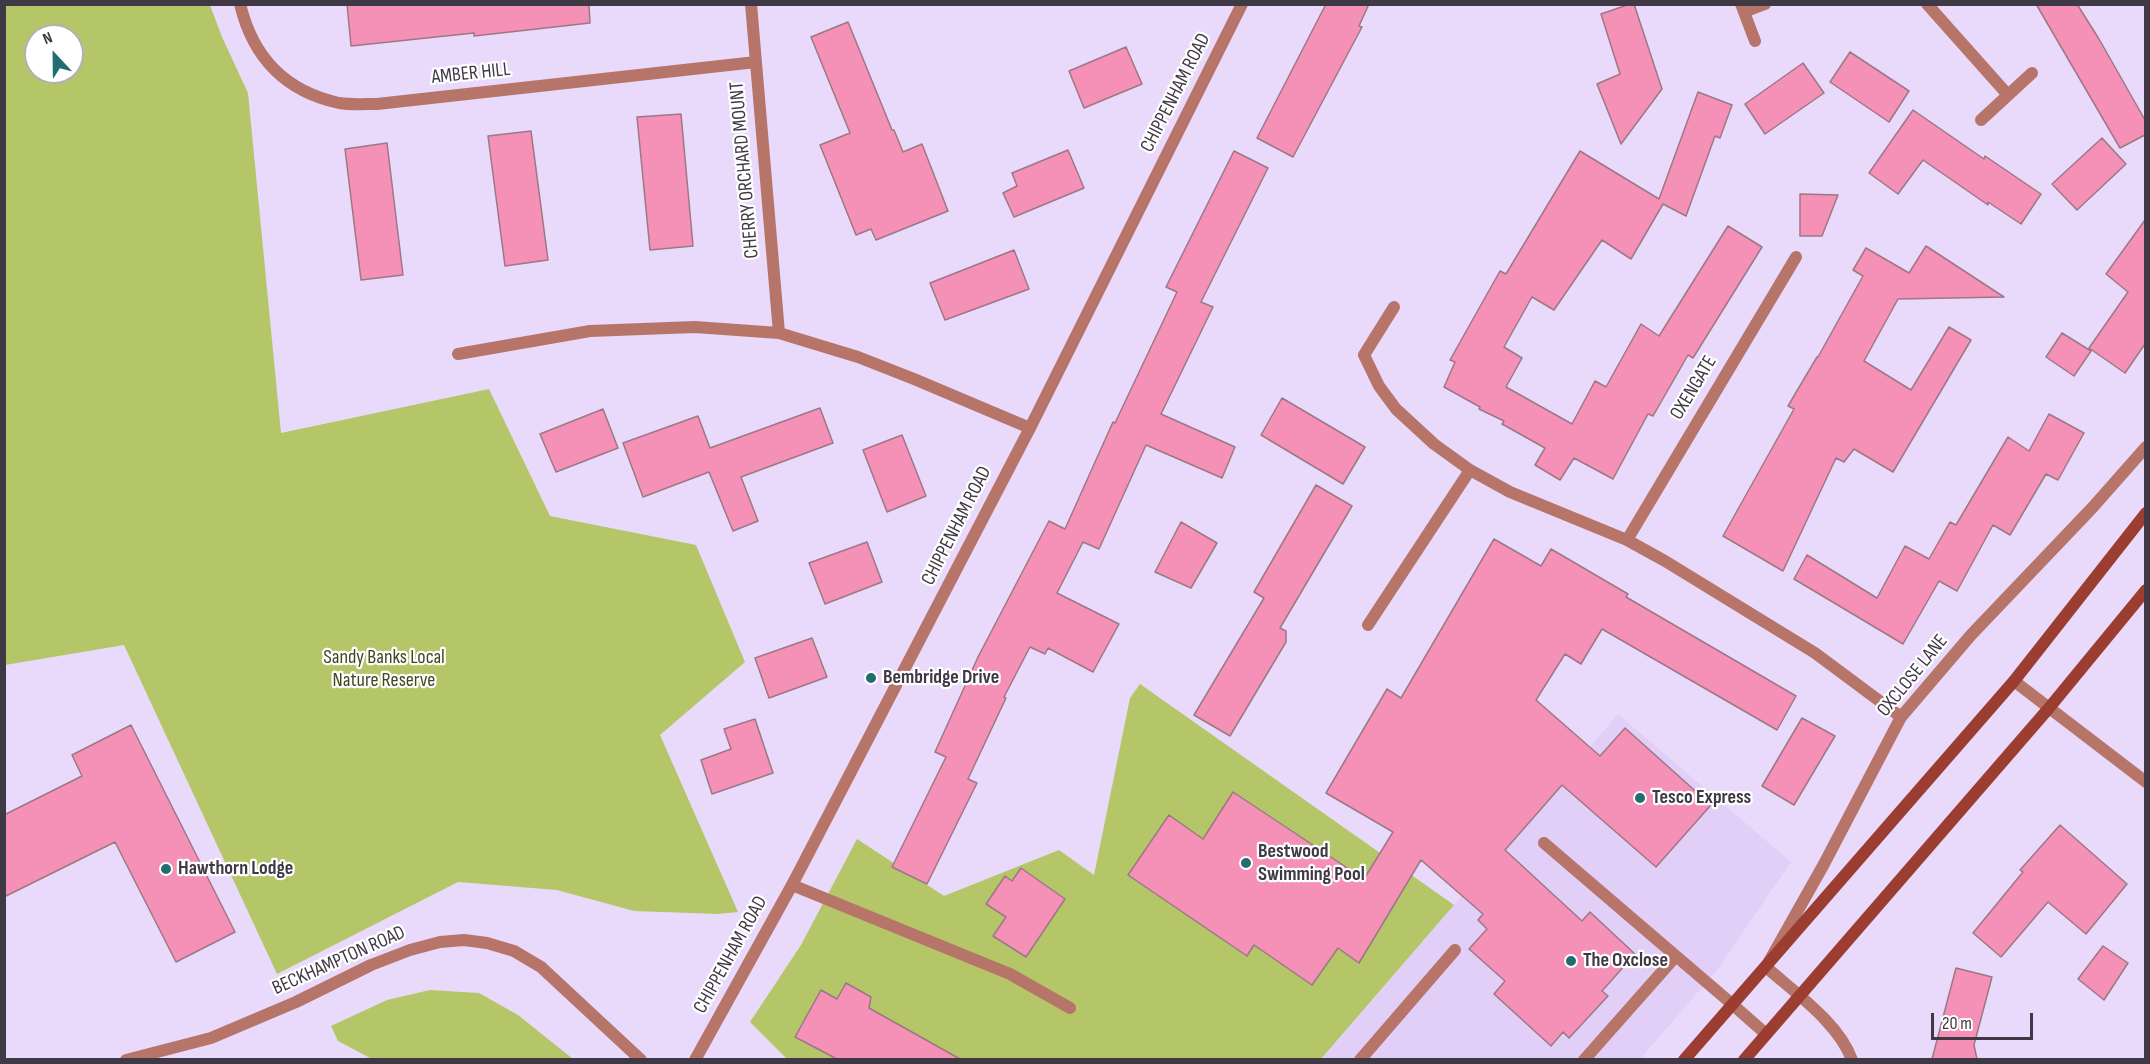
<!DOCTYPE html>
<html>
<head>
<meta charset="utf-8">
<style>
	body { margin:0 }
	#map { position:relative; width:2150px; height:1064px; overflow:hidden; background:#e9dafb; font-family:"Sofia Sans Condensed",sans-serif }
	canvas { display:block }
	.frame { position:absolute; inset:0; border:6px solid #3f3946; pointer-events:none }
	.north { position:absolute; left:24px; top:24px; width:60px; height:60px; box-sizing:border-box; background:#fff; border:2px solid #b2b0b5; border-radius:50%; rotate:338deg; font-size:16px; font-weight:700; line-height:24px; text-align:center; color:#3f3946 }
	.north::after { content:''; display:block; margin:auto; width:21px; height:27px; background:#226d70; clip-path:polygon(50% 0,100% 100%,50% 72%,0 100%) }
	.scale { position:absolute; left:1931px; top:1013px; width:102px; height:27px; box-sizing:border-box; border:3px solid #3f3946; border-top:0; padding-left:8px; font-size:18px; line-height:21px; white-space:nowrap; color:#3f3946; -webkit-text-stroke:4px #fff; paint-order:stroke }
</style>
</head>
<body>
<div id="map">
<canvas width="2150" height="1064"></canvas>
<div class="frame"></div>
<div class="north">N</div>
<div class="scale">20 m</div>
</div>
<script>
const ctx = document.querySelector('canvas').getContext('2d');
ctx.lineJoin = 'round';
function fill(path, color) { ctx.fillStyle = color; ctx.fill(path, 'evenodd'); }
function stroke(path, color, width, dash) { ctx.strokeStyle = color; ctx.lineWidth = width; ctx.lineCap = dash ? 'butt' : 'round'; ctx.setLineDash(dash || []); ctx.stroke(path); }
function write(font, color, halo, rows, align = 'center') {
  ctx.font = font + ' "Sofia Sans Condensed",sans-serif'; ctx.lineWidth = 4.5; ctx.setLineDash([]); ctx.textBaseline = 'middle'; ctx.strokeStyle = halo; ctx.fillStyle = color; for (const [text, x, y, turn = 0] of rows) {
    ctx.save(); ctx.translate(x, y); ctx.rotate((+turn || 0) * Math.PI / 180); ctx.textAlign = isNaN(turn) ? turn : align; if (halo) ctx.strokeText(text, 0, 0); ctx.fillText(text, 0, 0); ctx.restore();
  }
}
const built = new Path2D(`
	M 1618,714 L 1791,862 L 1717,970 L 1640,1059 L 1321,1060 Z`);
const green = new Path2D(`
	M 5,4 L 210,5 L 222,37 L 248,93 L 281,433 L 489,389 L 550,516 L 696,545 L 745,662 L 660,735 L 738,912 L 718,914 L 634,911 L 557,890 L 458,882 L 277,974 L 124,645 L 5,665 ZM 36,36 L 72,36 L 72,72 L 36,72 Z
	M 1140,684 L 1454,905 L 1321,1059 L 787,1059 L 750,1022 L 801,945 L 857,839 L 944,896 L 1059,850 L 1094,875 L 1130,698 Z
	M 430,990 L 479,993 L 518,1015 L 573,1059 L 372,1059 L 338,1041 L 331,1026 L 387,1000 Z`);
const building = new Path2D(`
	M 347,4 L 589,4 L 590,23 L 474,36 L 474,33 L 351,46 Z
	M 1326,4 L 1369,4 L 1359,26 L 1362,27 L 1293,157 L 1257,138 Z
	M 1630,4 L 1634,4 L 1662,89 L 1621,144 L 1597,84 L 1620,74 L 1601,14 Z
	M 2036,4 L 2077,4 L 2099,39 L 2145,120 L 2145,135 L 2120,148 Z
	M 848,22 L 892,130 L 894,130 L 903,152 L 922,144 L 948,211 L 876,240 L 871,229 L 856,235 L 820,145 L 850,133 L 811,37 Z
	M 1126,47 L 1142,84 L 1084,108 L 1069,71 Z
	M 1850,52 L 1909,91 L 1889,122 L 1830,82 Z
	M 1803,63 L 1824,93 L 1765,134 L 1745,104 Z
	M 1698,92 L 1732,105 L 1720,138 L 1715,136 L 1686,216 L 1663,204 L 1631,259 L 1602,240 L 1554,310 L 1532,297 L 1504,347 L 1522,358 L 1506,387 L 1572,424 L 1595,381 L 1606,387 L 1641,324 L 1659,336 L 1728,226 L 1762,247 L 1693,358 L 1688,355 L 1653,416 L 1648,414 L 1613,479 L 1574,458 L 1560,480 L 1535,465 L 1545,448 L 1502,424 L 1504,421 L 1479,409 L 1480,407 L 1444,387 L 1455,362 L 1450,360 L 1500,271 L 1506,274 L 1580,151 L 1659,199 Z
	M 1913,110 L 1984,159 L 1985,156 L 2041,194 L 2021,224 L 1988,202 L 1988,205 L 1923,160 L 1898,194 L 1869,173 Z
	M 681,114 L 693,246 L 650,250 L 637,117 Z
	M 531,131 L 548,260 L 505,266 L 488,136 Z
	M 2102,138 L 2126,164 L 2077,210 L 2052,184 Z
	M 387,143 L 403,275 L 361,280 L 345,149 Z
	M 1068,150 L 1084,188 L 1014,217 L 1003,193 L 1017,186 L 1012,173 Z
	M 1234,151 L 1268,168 L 1201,302 L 1213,307 L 1161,414 L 1235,447 L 1222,478 L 1146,445 L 1099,549 L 1083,542 L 1057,593 L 1119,624 L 1093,672 L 1048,648 L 1045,654 L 1030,647 L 1004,697 L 1006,698 L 968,779 L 977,783 L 927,884 L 892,867 L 946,757 L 935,752 L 978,657 L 1049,521 L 1065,529 L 1113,422 L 1115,423 L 1177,292 L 1166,287 Z
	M 1800,194 L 1838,195 L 1822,236 L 1800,236 Z
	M 2145,220 L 2145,344 L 2125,373 L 2089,348 L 2128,292 L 2106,274 Z
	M 1926,246 L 2004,297 L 1898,299 L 1864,361 L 1911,390 L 1949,327 L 1971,340 L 1893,472 L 1854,449 L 1844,462 L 1836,458 L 1783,571 L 1723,536 L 1794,409 L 1788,406 L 1817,357 L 1818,357 L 1863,276 L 1853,270 L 1866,248 L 1909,273 Z
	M 1014,250 L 1029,289 L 945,320 L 930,283 Z
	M 2062,333 L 2091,351 L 2074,376 L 2046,357 Z
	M 1282,398 L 1365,447 L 1343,484 L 1261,435 Z
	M 820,408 L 833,443 L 741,477 L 758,521 L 733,531 L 709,472 L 643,497 L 623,443 L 698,416 L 710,448 Z
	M 603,409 L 618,448 L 556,472 L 540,434 Z
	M 2049,414 L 2084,433 L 2058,480 L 2046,474 L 2010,535 L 1993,525 L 1957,591 L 1939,581 L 1903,644 L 1794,579 L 1807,555 L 1877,598 L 1905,546 L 1929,559 L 1950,522 L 1956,525 L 2008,437 L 2029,451 Z
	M 902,435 L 926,496 L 887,512 L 863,450 Z
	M 1316,485 L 1352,506 L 1280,628 L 1286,631 L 1286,642 L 1230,736 L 1194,715 L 1264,598 L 1254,592 Z
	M 1181,522 L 1217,543 L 1191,588 L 1155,572 Z
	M 1494,539 L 1541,566 L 1551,549 L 1628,594 L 1626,597 L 1796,696 L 1777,730 L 1602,629 L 1581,664 L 1565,654 L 1536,700 L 1600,756 L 1625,728 L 1711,805 L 1656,867 L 1562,785 L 1505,850 L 1582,921 L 1590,912 L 1635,954 L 1602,991 L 1608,996 L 1569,1038 L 1563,1032 L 1551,1046 L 1494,994 L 1505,981 L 1469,949 L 1487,929 L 1478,920 L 1483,914 L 1421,860 L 1359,963 L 1338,948 L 1312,985 L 1254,945 L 1247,956 L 1128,875 L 1169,815 L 1203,839 L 1233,792 L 1364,879 L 1393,832 L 1326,793 L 1387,689 L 1401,698 Z
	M 867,542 L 882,582 L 825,604 L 809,563 Z
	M 812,638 L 827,677 L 769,698 L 755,658 Z
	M 1802,718 L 1835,736 L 1794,805 L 1762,786 Z
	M 755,719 L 773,773 L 712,794 L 701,760 L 731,749 L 724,729 Z
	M 131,725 L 235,932 L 176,962 L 115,842 L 4,897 L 4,815 L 82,776 L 72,755 Z
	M 2060,825 L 2127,884 L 2086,934 L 2048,902 L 2001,957 L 1973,933 L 2023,872 L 2020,870 Z
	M 1021,868 L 1065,899 L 1026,957 L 993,936 L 1006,917 L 986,904 L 1005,876 L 1012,881 Z
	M 2103,946 L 2128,963 L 2104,1000 L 2078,979 Z
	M 1956,968 L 1992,977 L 1974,1045 L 1977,1059 L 1932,1059 Z
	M 846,983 L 871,997 L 869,1008 L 960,1059 L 837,1059 L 795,1037 L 821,990 L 837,999 Z`);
const service = new Path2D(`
	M 1544,843 L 1732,1004
	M 792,885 L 1010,974 L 1070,1008
	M 1360,1060 L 1455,950
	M 1584,1060 L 1676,956`);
const minor = new Path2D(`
	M 240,4 C 253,58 285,91 339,103 C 351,105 365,104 377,104 L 756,62
	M 751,4 L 779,333
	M 1741,4 L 1755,41
	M 1927,4 L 2008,95
	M 1744,12 L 1765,4
	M 1981,120 L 2032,73
	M 1394,307 L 1364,355 L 1379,386 L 1396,409 L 1434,444 L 1470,470 L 1510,492 L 1627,540 L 1665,561 L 1815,653 L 1901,717
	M 458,354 L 590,331 L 695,327 L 779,333 L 858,357 L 914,379 L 1030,428
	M 1627,540 L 1796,257
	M 1368,625 L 1470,470
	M 2014,681 L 2146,782
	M 1732,1004 L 1766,1034
	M 695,1060 L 792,885 L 1030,428 L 1242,4
	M 1852,1060 C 1839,1023 1794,992 1766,967 L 1824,864 L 1901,717 L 1971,635 L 2093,507 L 2146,447`);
const tertiary = new Path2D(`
	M 126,1060 L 211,1038 L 296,1002 L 371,965 L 410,950 L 440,942 L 464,940 L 487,943 L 514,951 L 541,967 L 641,1060`);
const secondary = new Path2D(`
	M 1684,1060 L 2014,681 L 2146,513
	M 1744,1060 L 2049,708 L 2146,590`);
const markers = [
	[871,678,6,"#226d70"],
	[1640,798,6,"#226d70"],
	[1246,863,6,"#226d70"],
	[166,869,6,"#226d70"],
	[1571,961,6,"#226d70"]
];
const streetNames = [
	["AMBER HILL",471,74,-6],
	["CHIPPENHAM ROAD",1176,93,-63],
	["CHERRY ORCHARD MOUNT",745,170,-95],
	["OXENGATE",1694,388,-59],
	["CHIPPENHAM ROAD",957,526,-63],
	["OXCLOSE LANE",1913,676,-51],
	["CHIPPENHAM ROAD",731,955,-61],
	["BECKHAMPTON ROAD",339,961,-24]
];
const parkNames = [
	["Sandy Banks Local",384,658],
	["Nature Reserve",384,681]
];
const poiNames = [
	["Bembridge Drive",883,678],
	["Tesco Express",1652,798],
	["Bestwood",1258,852],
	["Swimming Pool",1258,875],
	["Hawthorn Lodge",178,869],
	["The Oxclose",1583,961]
];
fill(built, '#e1cff7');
fill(green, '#b4c668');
fill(building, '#f590b6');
stroke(building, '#9c7884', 1.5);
stroke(service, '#b7756a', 12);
stroke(minor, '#b7756a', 12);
stroke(tertiary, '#b7756a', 12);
stroke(secondary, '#9b3d30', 12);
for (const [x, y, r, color] of markers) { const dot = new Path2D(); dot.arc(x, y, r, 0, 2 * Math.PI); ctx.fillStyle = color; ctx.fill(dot); stroke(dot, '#fff', 2); }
write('20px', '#3f3946', '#fff', streetNames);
write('20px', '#40481e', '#fff', parkNames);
write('bold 20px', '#3f3946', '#fff', poiNames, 'left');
</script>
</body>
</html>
